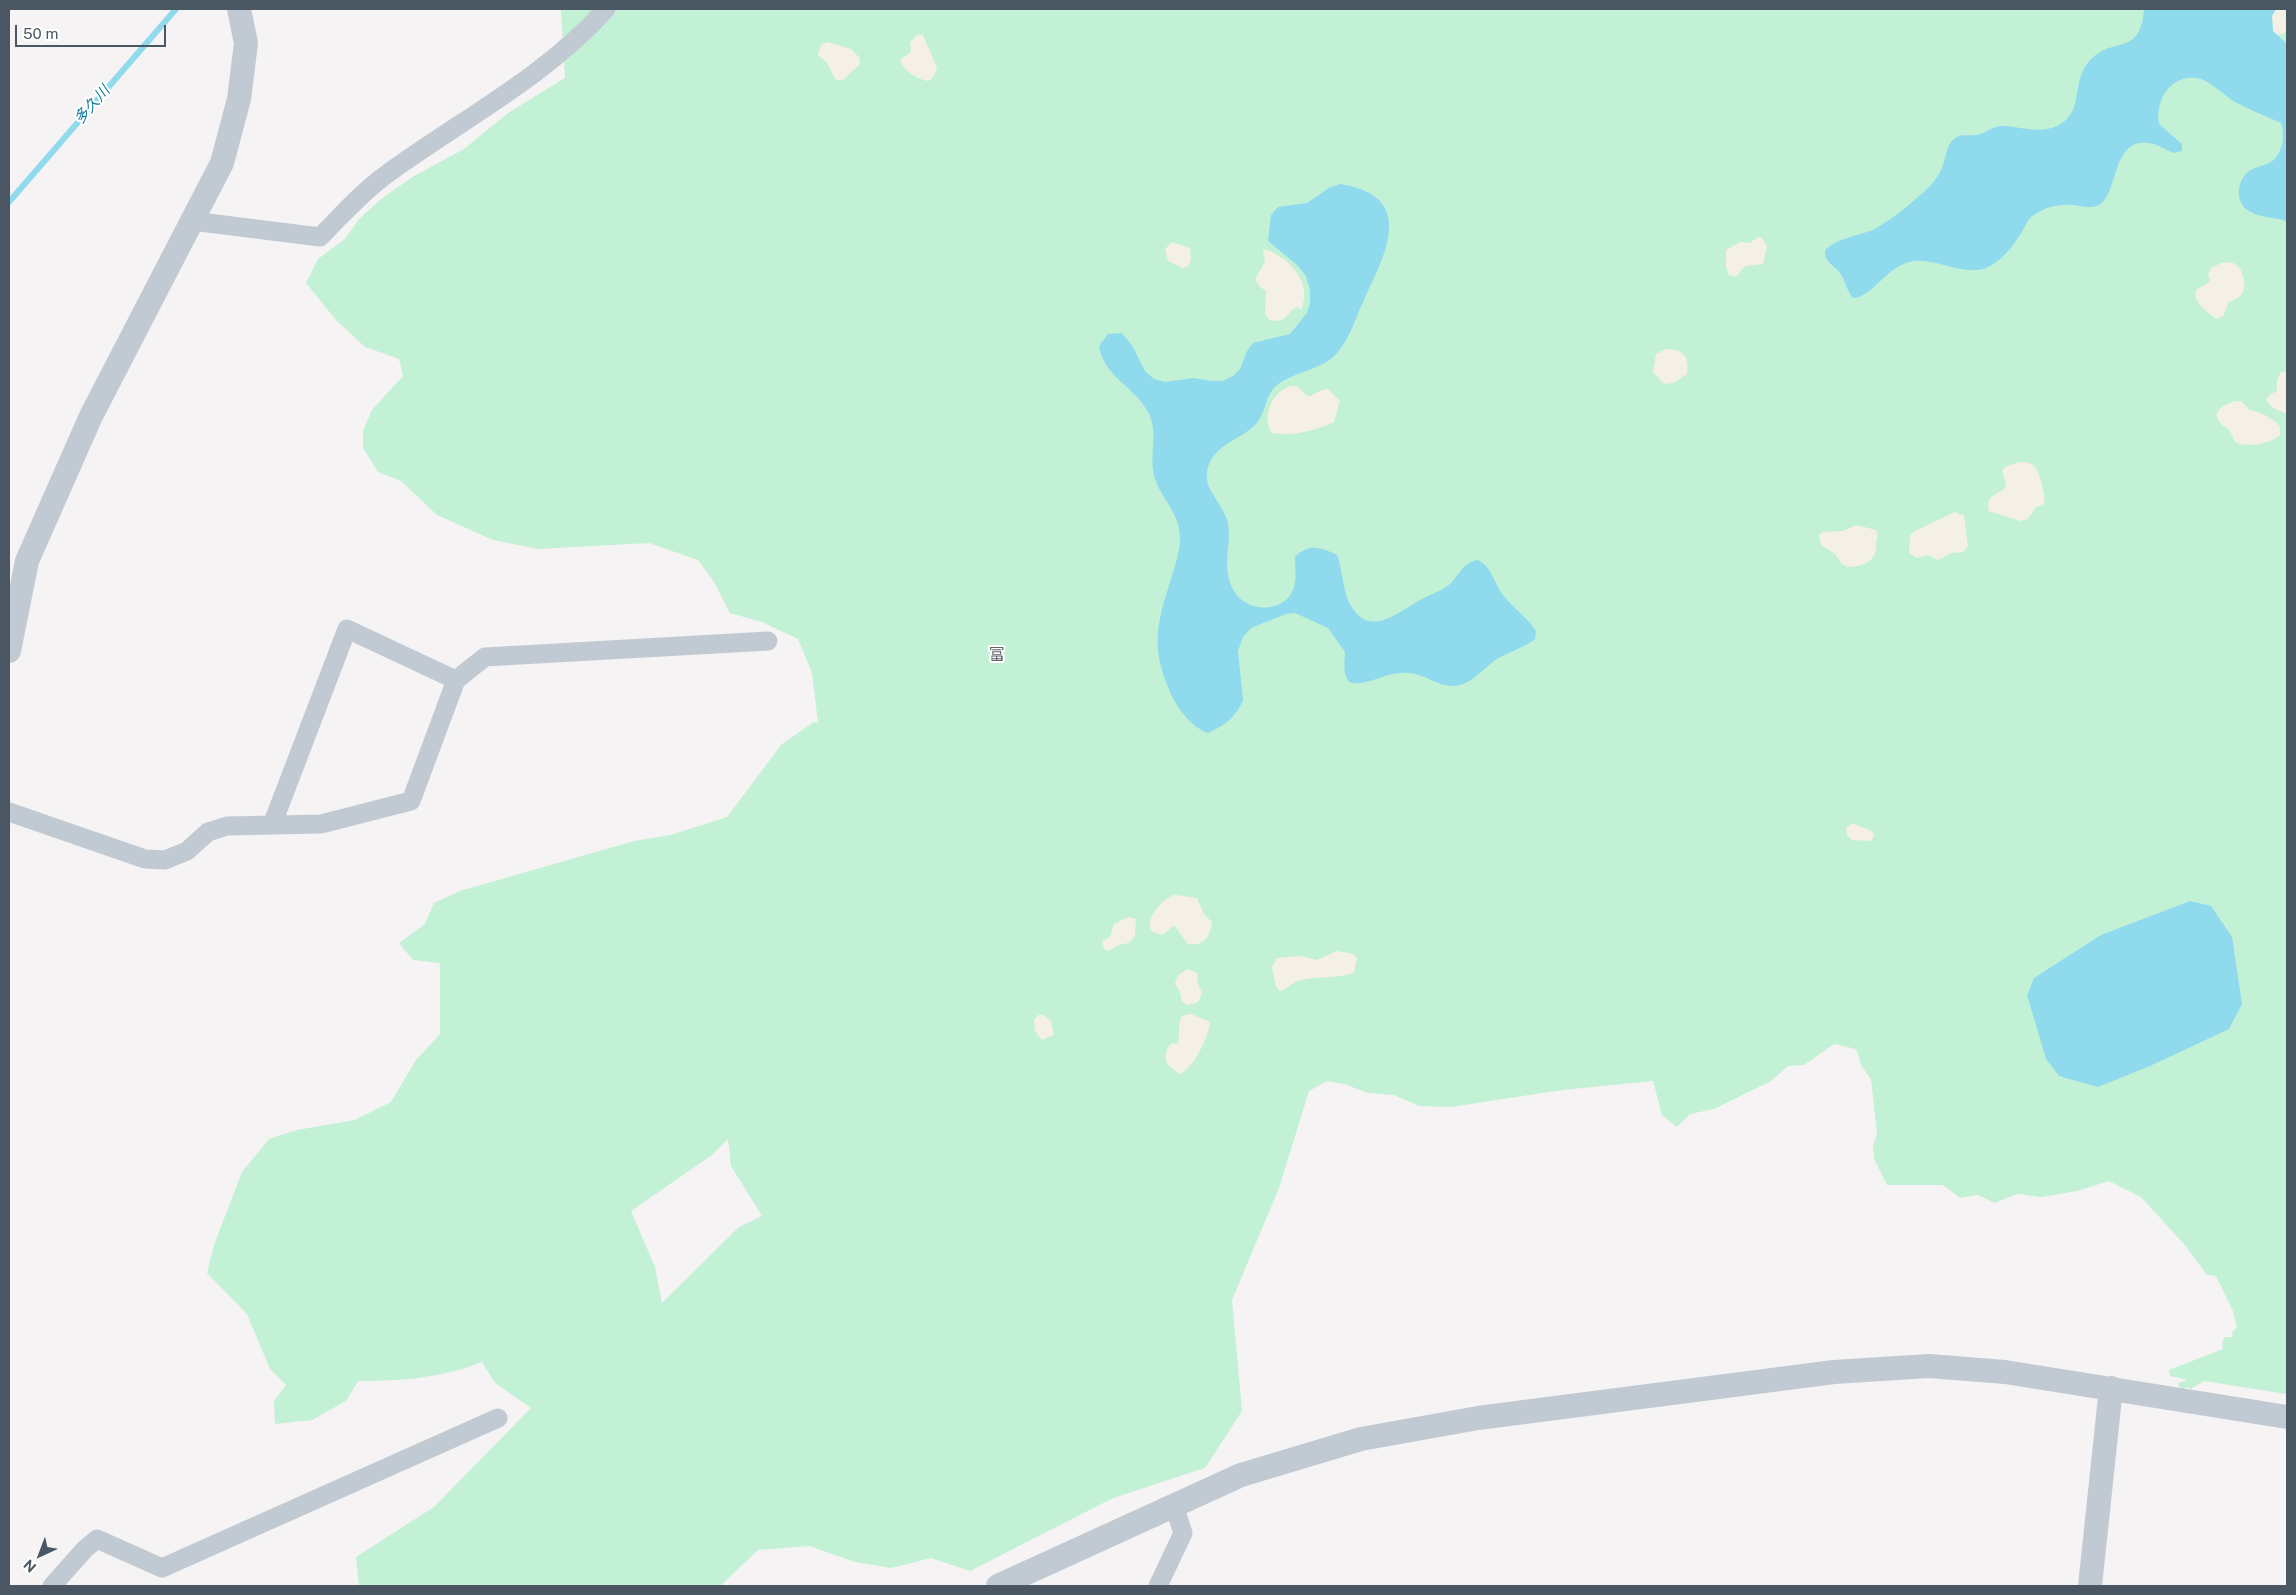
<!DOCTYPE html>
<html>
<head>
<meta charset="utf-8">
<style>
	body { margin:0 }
	#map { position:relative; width:2296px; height:1595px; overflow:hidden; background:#f5f3f3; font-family:"Public Sans",sans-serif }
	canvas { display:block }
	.frame { position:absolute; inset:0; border:10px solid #4a5661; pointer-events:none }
	.north { position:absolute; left:15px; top:1530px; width:50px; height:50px; -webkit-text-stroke:4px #fff; paint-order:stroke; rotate:223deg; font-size:14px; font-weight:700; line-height:20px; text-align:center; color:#4a5661 }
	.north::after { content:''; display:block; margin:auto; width:18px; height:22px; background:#4a5661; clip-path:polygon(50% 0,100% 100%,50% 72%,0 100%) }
	.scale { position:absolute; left:15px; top:25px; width:151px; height:22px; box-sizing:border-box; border:2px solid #4a5661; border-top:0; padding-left:6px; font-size:15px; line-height:18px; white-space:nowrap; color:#4a5661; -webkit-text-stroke:4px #fff; paint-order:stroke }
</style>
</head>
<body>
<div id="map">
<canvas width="2296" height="1595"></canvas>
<div class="frame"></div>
<div class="north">N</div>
<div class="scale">50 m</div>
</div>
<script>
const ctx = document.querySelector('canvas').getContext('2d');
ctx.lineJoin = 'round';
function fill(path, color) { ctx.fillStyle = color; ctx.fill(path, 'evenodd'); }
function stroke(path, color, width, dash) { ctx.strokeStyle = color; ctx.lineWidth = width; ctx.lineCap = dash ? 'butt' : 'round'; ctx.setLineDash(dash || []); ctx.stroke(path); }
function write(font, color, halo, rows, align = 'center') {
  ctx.font = font + ' "Public Sans","Noto Sans JP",sans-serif'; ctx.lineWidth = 4; ctx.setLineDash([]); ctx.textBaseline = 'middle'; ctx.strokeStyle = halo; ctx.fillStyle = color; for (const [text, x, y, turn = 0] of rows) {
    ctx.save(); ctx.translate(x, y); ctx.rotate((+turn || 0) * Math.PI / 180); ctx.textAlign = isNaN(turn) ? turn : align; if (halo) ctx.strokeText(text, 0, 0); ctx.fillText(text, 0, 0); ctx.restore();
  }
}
const green = new Path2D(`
	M 561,9 L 2287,9 L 2287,1394 L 2204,1381 L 2191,1389 L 2187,1387 L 2181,1390 L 2178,1383 L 2185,1381 L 2185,1379 L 2170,1376 L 2169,1370 L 2223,1349 L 2222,1343 L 2225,1337 L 2233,1337 L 2232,1333 L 2237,1327 L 2233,1311 L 2216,1276 L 2207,1275 L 2184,1244 L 2141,1197 L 2109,1181 L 2077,1191 L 2042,1197 L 2017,1194 L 1995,1203 L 1978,1195 L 1960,1198 L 1943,1185 L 1887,1185 L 1874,1159 L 1873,1147 L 1877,1133 L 1871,1079 L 1862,1067 L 1856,1049 L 1834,1044 L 1804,1065 L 1788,1066 L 1771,1081 L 1714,1109 L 1690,1114 L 1677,1127 L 1662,1115 L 1653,1081 L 1562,1090 L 1451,1107 L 1419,1106 L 1394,1095 L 1368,1093 L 1344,1084 L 1327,1081 L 1309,1091 L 1279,1188 L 1232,1300 L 1242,1411 L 1205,1468 L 1113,1498 L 970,1571 L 931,1558 L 891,1568 L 855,1562 L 809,1546 L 758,1550 L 720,1586 L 359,1586 L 356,1557 L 434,1507 L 531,1408 L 495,1383 L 482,1362 C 442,1378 401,1381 358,1381 L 346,1401 L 312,1420 L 275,1424 L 274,1401 L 286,1385 L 270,1369 L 247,1314 L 207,1273 L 214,1245 L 242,1172 L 269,1139 L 297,1130 L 355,1120 L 391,1102 L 416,1060 L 440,1034 L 440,963 L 413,960 L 399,943 L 425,924 L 434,903 L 460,891 L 634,841 L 671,835 L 727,817 L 782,744 L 814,722 L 818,723 L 812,673 L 798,639 L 762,622 L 730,613 L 714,582 L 698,560 L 649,543 L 538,549 L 493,540 L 437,515 L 401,481 L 378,472 L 363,448 L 363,431 L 372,410 L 403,376 L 399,359 L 365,347 L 336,320 L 306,283 L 318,259 L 345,239 L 359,219 L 381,199 L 414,176 L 464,149 L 508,113 L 565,78 ZM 728,1139 L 731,1166 L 762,1216 L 739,1227 L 662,1303 L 655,1267 L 631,1211 L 712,1155 Z`);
const sand = new Path2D(`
	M 2276,9 L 2287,9 L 2287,32 L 2277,35 L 2273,31 L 2272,16 Z
	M 917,35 L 923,35 L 937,68 L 934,76 L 929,81 C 919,80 903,71 900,60 L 911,52 L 910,42 Z
	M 828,42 L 851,49 L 860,58 L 860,64 L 843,80 L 836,80 L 827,63 L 818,55 L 821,45 Z
	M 1758,237 L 1762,238 L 1767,246 L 1763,264 L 1745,266 L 1736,277 L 1729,275 L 1726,267 L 1726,250 L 1740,242 L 1750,243 Z
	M 1172,242 L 1190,248 L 1191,260 L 1188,266 L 1183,268 L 1168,261 L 1165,249 Z
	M 1265,249 C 1290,258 1313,283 1301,310 L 1298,307 C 1285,311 1289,324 1270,320 L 1265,314 L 1266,291 L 1260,287 L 1255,279 L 1265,262 L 1263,250 Z
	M 2221,263 C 2224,263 2229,262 2233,263 C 2244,267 2249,290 2239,297 C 2236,300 2232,300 2228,303 L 2224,315 L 2217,319 C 2208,313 2192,302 2196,290 L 2207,284 L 2210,280 L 2208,275 L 2211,268 Z
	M 1666,349 C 1683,349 1690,357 1687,374 L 1673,383 L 1664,384 L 1653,372 L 1656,354 Z
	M 2281,372 L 2287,372 L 2287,414 L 2273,408 L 2266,400 L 2269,395 L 2277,391 L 2277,380 Z
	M 1291,386 L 1297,386 L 1306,395 L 1310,396 L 1322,390 L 1328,389 L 1340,401 L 1334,422 C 1318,430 1290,437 1272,433 C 1261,417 1272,391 1291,386 Z
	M 2235,401 L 2241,401 L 2250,410 C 2260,411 2273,419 2280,426 L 2280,435 C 2270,444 2247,448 2235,442 C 2233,438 2232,434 2229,430 C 2227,427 2223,426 2220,423 C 2210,410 2225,405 2235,401 Z
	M 2019,462 C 2024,462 2030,462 2034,466 C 2040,472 2046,496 2044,504 L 2036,507 L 2028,519 L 2020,521 L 1989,511 C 1986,495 1995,496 2005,488 L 2006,483 L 2002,471 L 2005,467 Z
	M 1955,512 L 1964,516 L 1968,546 L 1963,552 L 1951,553 L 1938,560 L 1928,555 L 1917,558 L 1909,553 L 1910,536 L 1913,532 Z
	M 1856,525 L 1876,530 C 1879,536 1876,540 1876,546 C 1876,562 1863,566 1848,567 L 1842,564 L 1835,554 L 1821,545 L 1819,536 L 1822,532 L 1843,531 Z
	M 1853,823 L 1873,832 L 1874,836 L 1871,841 L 1852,840 L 1847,835 L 1846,828 Z
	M 1175,895 L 1197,898 L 1204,914 L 1212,922 C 1211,936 1203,947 1188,944 L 1174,925 L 1162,935 L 1151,931 C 1145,919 1163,897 1175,895 Z
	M 1129,917 L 1136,919 L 1135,936 L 1129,943 L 1118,945 L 1109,951 L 1104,949 L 1102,941 L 1110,937 L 1114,924 Z
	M 1337,951 L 1353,954 L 1357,958 L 1354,972 C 1338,980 1316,975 1298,981 C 1292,983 1287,989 1280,991 L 1276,987 L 1272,967 L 1277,958 L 1301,956 L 1317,960 Z
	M 1188,969 L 1197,973 L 1198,984 L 1202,993 L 1198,1002 L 1188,1005 L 1182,1002 L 1180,992 L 1175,983 L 1178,975 Z
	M 1191,1014 L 1210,1022 C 1209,1036 1193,1070 1179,1074 L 1167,1064 C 1165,1054 1165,1049 1172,1043 L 1177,1044 C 1182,1036 1176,1027 1182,1016 Z
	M 1038,1015 L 1043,1015 L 1051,1021 L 1054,1035 L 1042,1040 L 1035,1031 L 1034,1020 Z`);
const water = new Path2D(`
	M 2144,9 L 2276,9 L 2272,16 L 2273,31 L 2287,44 L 2287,221 C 2275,217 2260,218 2249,211 C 2235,203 2236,181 2249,171 C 2255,167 2264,166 2271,162 C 2283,154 2285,136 2281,123 C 2266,116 2250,110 2235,102 C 2223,95 2210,80 2196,78 C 2169,75 2155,102 2159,124 L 2182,144 L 2182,151 L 2174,153 C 2167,151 2161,146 2154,144 C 2110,133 2120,193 2099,205 C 2089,210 2080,205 2070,205 C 2057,204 2044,208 2034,215 C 2028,218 2026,225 2023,230 C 2015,244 2000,264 1983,269 C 1958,275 1934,256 1909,262 C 1886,268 1871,298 1853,298 C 1847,291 1846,284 1842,276 C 1836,265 1824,264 1825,250 C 1839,238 1853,237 1870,231 C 1880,228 1910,205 1919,196 C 1927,190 1937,179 1941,170 C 1946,160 1946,142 1957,137 C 1963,134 1970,136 1976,135 C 1987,133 1993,125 2004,126 C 2023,127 2039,134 2057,126 C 2084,113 2071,86 2087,64 C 2111,33 2140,60 2144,9 Z
	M 1340,184 C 1417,196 1386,253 1364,300 C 1355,318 1351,337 1337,353 C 1321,371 1295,371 1277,385 C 1265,395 1266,413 1256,424 C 1242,439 1220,442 1210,462 C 1199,485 1218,497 1226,517 C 1235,538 1219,566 1234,591 C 1245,611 1278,614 1291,594 C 1298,583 1295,570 1295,557 C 1308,543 1321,547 1337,555 C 1343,570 1342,587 1349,602 C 1368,640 1397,613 1420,600 C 1429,595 1442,591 1450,584 C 1459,575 1463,562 1478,560 C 1491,567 1492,577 1499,589 C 1508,605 1526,615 1536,631 L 1535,639 C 1522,649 1507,652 1494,661 C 1481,671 1470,686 1452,686 C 1433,685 1423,671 1400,673 C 1383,674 1364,687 1349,682 C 1342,671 1345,664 1345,652 L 1328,628 L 1295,613 L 1286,614 L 1251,628 L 1243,637 L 1238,651 L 1243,700 C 1237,716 1223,727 1208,733 C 1191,727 1177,708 1170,692 C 1151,648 1156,627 1170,582 C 1174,569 1180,552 1180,538 C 1180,512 1159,497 1154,475 C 1149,454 1159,433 1148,412 C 1135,387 1103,376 1099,346 L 1108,334 L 1122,333 L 1133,347 L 1145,371 L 1154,379 L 1165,382 L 1194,378 L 1211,381 L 1222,381 L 1233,376 L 1240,369 L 1247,351 L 1253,343 L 1290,334 L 1307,313 L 1310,303 L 1310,290 L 1306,276 L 1297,265 L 1268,241 L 1271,215 L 1278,207 L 1307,203 L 1329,188 Z
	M 2190,901 L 2211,906 L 2232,937 L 2242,1004 L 2229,1029 L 2150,1066 L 2098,1087 L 2059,1076 L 2046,1059 L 2027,995 L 2034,978 L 2101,935 Z`);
const stream = new Path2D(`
	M 9,202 L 176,9`);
const minor = new Path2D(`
	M 192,221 L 320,237 C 341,216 362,192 387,174 C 461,120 544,78 606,9
	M 456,680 L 485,657 L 768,641
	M 9,812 L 145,859 L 165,860 L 187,851 L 208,832 L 227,826 L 321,824 L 411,801 L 456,680 L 347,629 L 272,825
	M 52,1586 L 85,1549 L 97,1539 L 162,1568 L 498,1418
	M 1158,1586 L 1183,1533 L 1174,1506`);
const tertiary = new Path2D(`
	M 9,651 L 27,561 L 91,416 L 222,163 L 239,99 L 246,43 L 239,9
	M 998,1586 L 1241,1475 L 1361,1439 L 1478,1418 L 1834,1372 L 1929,1366 L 2005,1372 L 2287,1417
	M 2090,1586 L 2111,1388`);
const waterNames = [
	["多久川",92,105,-49]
];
const quarterNames = [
	["富",997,655]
];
fill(green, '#c3f1d5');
fill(sand, '#f5f0e5');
fill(water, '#90daee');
stroke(stream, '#90daee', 6);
stroke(minor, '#c1cad2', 19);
stroke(tertiary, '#c1cad2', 24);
write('italic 15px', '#0c7c9b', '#fff', waterNames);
write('16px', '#5f6368', '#fff', quarterNames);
</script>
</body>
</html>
